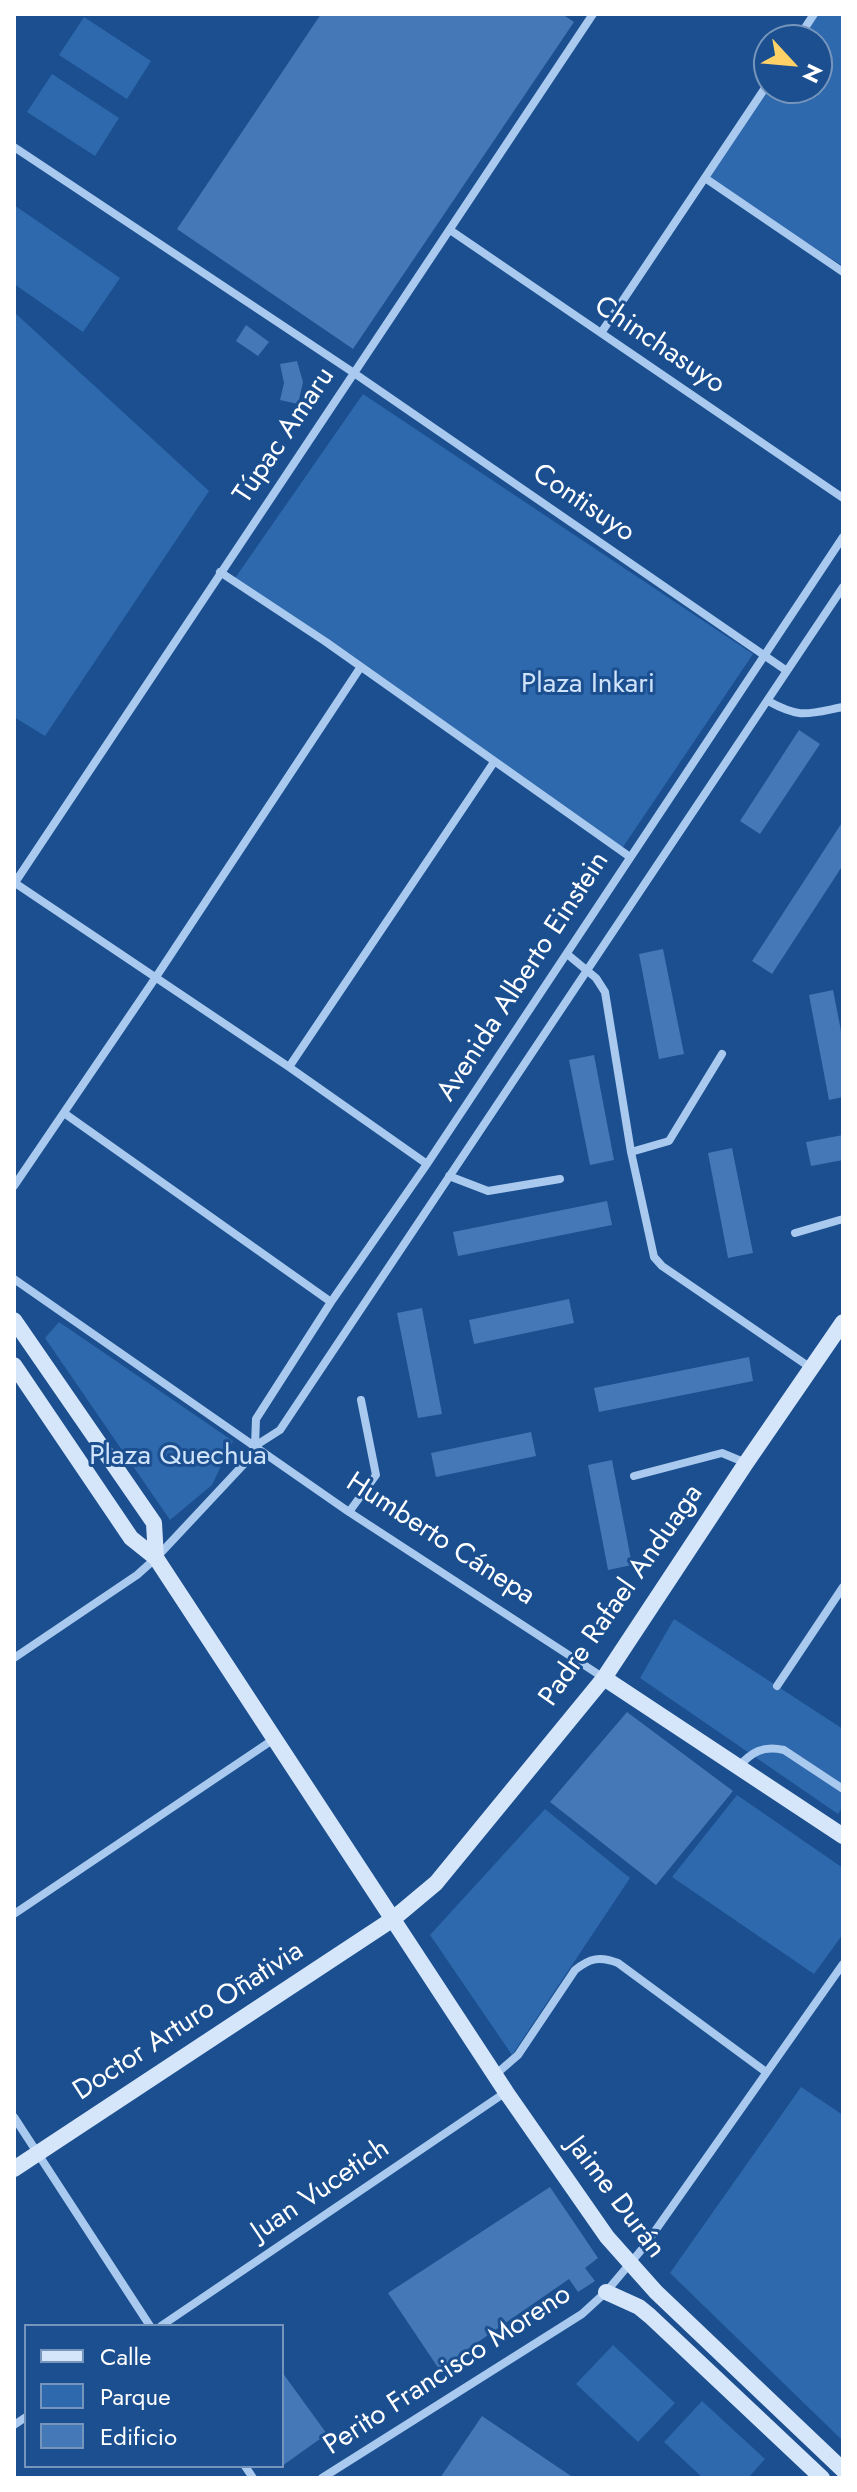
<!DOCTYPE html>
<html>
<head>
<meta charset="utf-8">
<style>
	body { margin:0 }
	#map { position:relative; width:857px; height:2492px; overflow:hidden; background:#1b4f8f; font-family:Jost,sans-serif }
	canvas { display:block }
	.frame { position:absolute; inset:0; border:16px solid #fff; pointer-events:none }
	.legend { position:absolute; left:24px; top:2324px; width:260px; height:144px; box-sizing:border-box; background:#1b4f8f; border:2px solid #7695bc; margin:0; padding:10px 14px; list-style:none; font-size:24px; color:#fff }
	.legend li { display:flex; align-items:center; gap:16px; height:40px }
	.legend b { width:40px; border:2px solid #7695bc }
	.north { position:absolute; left:753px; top:24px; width:80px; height:80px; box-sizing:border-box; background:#1b4f8f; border:2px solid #7695bc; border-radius:50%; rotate:116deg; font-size:22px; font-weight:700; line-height:32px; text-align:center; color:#fff }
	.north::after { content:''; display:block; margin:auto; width:28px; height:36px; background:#ffd166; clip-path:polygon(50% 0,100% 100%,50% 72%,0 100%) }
</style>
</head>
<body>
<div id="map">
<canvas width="857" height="2492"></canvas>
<div class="frame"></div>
<ul class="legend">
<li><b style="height:10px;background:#d6e6fa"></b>Calle</li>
<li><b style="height:22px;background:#2e69ad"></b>Parque</li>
<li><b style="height:22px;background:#4478b7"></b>Edificio</li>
</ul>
<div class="north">N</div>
</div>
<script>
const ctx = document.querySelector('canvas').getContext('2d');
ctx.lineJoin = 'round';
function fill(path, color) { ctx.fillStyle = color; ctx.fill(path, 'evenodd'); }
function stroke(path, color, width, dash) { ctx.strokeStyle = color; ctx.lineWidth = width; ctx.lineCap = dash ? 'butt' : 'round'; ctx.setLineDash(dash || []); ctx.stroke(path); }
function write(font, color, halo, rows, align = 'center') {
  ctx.font = font + ' Jost,sans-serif'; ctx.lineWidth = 6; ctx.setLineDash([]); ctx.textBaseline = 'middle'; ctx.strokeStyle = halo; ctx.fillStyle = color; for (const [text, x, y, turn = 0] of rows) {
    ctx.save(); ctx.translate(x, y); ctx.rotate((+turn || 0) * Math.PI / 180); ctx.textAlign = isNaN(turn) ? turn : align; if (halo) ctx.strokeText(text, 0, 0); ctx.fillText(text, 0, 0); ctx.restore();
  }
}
const green = new Path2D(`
	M 814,14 L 843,14 L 843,266 L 705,178 L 769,88 L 817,88 L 817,40 L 797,40 Z
	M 84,17 L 151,61 L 127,99 L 59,55 Z
	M 52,74 L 119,118 L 95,156 L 27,112 Z
	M 14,205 L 120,278 L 83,332 L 14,284 Z
	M 14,312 L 209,491 L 45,736 L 14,717 Z
	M 363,394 L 753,654 L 621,850 L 233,581 Z
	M 59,1322 L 233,1441 L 212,1485 L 170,1520 L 45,1338 Z
	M 674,1619 L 843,1729 L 843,1807 L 838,1814 L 640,1678 Z
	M 737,1795 L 843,1868 L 843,1934 L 814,1974 L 672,1877 Z
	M 545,1809 L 630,1878 L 512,2055 L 430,1935 Z
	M 801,2087 L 843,2115 L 843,2441 L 670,2273 Z
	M 613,2345 L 675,2403 L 638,2442 L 576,2384 Z
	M 702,2401 L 765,2459 L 748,2478 L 703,2478 L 664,2442 Z`);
const building = new Path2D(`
	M 321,14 L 562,14 L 574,22 L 353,349 L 177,229 Z
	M 246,325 L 269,342 L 258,356 L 236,341 Z
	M 297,361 L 303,382 L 298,404 L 280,400 L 284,383 L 280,364 Z
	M 799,730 L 820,744 L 760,834 L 740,821 Z
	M 843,821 L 843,865 L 772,974 L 752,961 Z
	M 663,949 L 684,1054 L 659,1059 L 639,954 Z
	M 833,990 L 843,1041 L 843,1097 L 829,1100 L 809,995 Z
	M 594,1055 L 614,1160 L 590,1165 L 569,1060 Z
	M 843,1135 L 843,1160 L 811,1166 L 806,1142 Z
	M 732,1148 L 753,1253 L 728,1258 L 708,1153 Z
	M 607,1201 L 612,1225 L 458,1256 L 453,1232 Z
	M 569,1299 L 574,1323 L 474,1344 L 469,1320 Z
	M 422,1308 L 442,1414 L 418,1418 L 397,1313 Z
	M 749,1357 L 753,1381 L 599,1412 L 594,1388 Z
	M 531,1432 L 536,1456 L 436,1477 L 431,1453 Z
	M 612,1460 L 632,1565 L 608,1570 L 588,1465 Z
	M 627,1712 L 733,1791 L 656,1885 L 550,1802 Z
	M 550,2187 L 598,2258 L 585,2268 L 595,2281 L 578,2292 L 569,2279 L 439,2369 L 388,2293 Z
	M 282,2372 L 327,2434 L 282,2466 Z
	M 482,2416 L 574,2478 L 440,2478 Z`);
const street = new Path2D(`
	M 797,40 L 814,14
	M 14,147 L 354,373 L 787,671
	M 705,178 L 843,272
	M 450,230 L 843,498
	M 601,333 L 769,82
	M 220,572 L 326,642 L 630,857
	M 768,701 C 801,719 807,714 843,707
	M 15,883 L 289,1067 L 427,1164
	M 14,884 L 593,14
	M 567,954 L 596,978 L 605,992 L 631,1152 L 654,1257 L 662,1266 L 811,1368
	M 289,1067 L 494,762
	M 64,1113 L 331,1302
	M 631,1152 L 669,1141 L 722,1054
	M 449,1176 L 488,1191 L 560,1179
	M 14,1186 L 156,977 L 360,668
	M 795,1233 L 843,1219
	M 14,1279 L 349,1512 L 604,1678
	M 255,1446 L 280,1430 L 843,587
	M 634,1476 L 722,1453 L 746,1463
	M 349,1512 L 376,1475 L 361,1400
	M 14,1658 L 137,1575 L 156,1558 L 244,1464 L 255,1446 L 256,1419 L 331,1302 L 427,1164 L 843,537
	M 777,1686 L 843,1587
	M 738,1767 C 752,1752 763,1745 784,1750 L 843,1789
	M 14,1914 L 274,1739
	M 495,2075 L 518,2055 L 575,1970 C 590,1958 600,1956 618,1963 L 766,2072
	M 14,2117 L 150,2326
	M 161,2326 L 506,2092
	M 14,2425 L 26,2417
	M 245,2466 L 253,2478
	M 322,2478 L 582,2314 L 606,2292 L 643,2248 L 843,1964`);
const secondary = new Path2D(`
	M 14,1320 L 154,1523 L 156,1558
	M 14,1365 L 131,1538 L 156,1558 L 506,2092 L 607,2237 L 656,2292 L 843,2470
	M 604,1678 L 843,1836
	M 14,2169 L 393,1919 L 436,1883 L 604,1678 L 746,1463 L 843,1322
	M 606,2292 L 639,2307 L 650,2316 L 822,2478`);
const streetNames = [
	["Chinchasuyo",659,346,34],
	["Túpac Amaru",285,436,-56],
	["Contisuyo",583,504,34],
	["Avenida Alberto Einstein",524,977,-57],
	["Humberto Cánepa",440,1540,33],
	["Padre Rafael Anduaga",622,1596,-55],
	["Doctor Arturo Oñativia",189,2022,-33],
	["Juan Vucetich",321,2191,-34],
	["Jaime Durán",615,2198,53],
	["Perito Francisco Moreno",448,2371,-33]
];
const parkNames = [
	["Plaza Inkari",588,685],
	["Plaza Quechua",178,1457]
];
fill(green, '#2e69ad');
fill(building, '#4478b7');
stroke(street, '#a9c9ee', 8);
stroke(secondary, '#d6e6fa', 16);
write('28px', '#fff', '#1b4f8f', streetNames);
write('28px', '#cfe3fa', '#1b4f8f', parkNames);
</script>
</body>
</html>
